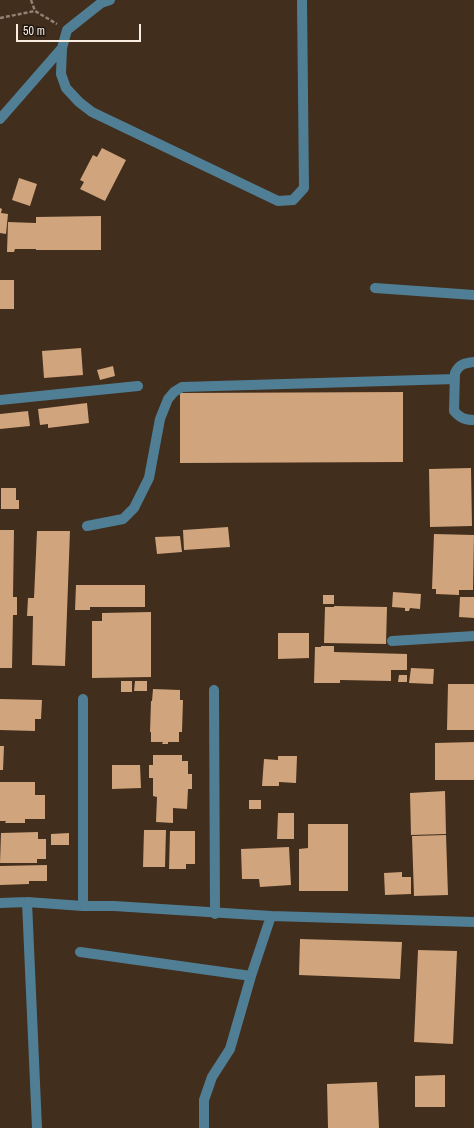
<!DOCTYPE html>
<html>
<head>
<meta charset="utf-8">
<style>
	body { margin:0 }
	#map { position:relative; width:474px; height:1128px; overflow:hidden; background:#412e1d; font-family:"Archivo Narrow",sans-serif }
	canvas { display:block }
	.scale { position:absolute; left:16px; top:24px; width:125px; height:18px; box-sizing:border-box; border:2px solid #f9ede2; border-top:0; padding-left:5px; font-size:12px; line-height:14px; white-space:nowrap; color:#f9ede2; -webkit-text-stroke:3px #211811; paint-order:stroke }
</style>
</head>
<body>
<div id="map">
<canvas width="474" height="1128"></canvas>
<div class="scale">50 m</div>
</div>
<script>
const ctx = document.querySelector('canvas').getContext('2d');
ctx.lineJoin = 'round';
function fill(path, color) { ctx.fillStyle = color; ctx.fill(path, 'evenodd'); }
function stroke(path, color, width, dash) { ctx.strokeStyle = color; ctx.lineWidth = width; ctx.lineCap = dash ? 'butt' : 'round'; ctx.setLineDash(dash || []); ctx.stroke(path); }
const building = new Path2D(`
	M 102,148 L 126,160 L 105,201 L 80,189 L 84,182 L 80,180 L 93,155 L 97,157 Z
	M 19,178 L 37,184 L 30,206 L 12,200 Z
	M 0,208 L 2,209 L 1,213 L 8,214 L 6,234 L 0,233 Z
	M 101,216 L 101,250 L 36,250 L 36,226 L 36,249 L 15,249 L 14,252 L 7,252 L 8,222 L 36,223 L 36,217 Z
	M 0,280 L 14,280 L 14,309 L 0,309 Z
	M 81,348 L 83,375 L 44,378 L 42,351 Z
	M 113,366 L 115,376 L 100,380 L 97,370 Z
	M 403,392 L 403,462 L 180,463 L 180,393 Z
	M 87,403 L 89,423 L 48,428 L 48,424 L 40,425 L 38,409 Z
	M 28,411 L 30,426 L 0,429 L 0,414 Z
	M 471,468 L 472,526 L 430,527 L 429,469 Z
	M 1,488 L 16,488 L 16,500 L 19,500 L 19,509 L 1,509 Z
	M 228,527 L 230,547 L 184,550 L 183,530 Z
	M 0,530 L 14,530 L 13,597 L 17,597 L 17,615 L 13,615 L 12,668 L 0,668 Z
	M 37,531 L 70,531 L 65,666 L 32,665 L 33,616 L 27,616 L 28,598 L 34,598 Z
	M 434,534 L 474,535 L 473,590 L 459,590 L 459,595 L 436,594 L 436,589 L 432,589 Z
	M 180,536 L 182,552 L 157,554 L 155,537 Z
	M 76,585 L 145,585 L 145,607 L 90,607 L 90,610 L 75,610 Z
	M 393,592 L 421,594 L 420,609 L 410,608 L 409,611 L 405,611 L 405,608 L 392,607 Z
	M 323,595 L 334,595 L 334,604 L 323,604 Z
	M 460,597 L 474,597 L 474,618 L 459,617 Z
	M 334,606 L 387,607 L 386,644 L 324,643 L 325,607 L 334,607 Z
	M 151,612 L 151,677 L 92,678 L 92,621 L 102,621 L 102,613 Z
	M 278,633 L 309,633 L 309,658 L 278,659 Z
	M 321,646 L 334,646 L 334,652 L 407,654 L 407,670 L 391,670 L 391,681 L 340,680 L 340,683 L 314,683 L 315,647 L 321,647 Z
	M 411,668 L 434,669 L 433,684 L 409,683 Z
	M 399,675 L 407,675 L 407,682 L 398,682 Z
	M 121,681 L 132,681 L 132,692 L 121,692 Z
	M 135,681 L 147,681 L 147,691 L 134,691 Z
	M 448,684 L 474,684 L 474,730 L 447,730 Z
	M 153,689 L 180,690 L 180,700 L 183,700 L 182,732 L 179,732 L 179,742 L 168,742 L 168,744 L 162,744 L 163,742 L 151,742 L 151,732 L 150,732 L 151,701 L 152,701 Z
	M 0,699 L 42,700 L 41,719 L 35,719 L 35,731 L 0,730 Z
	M 474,742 L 474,780 L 435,780 L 435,743 Z
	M 0,746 L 4,746 L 3,770 L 0,770 Z
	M 153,755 L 182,755 L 182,761 L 188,761 L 188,774 L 192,774 L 192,789 L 188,789 L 187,809 L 173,808 L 173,823 L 156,822 L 157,797 L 153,796 L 153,778 L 149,778 L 149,765 L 153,765 Z
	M 278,756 L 297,756 L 296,783 L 279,782 L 279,786 L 262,786 L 264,759 L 278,760 Z
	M 112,765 L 140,765 L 141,788 L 112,789 Z
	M 0,782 L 35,782 L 35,795 L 45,795 L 45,819 L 25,819 L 25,823 L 5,823 L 6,821 L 0,821 Z
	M 445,791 L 446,834 L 411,835 L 410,793 Z
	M 249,800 L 261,800 L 261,809 L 249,809 Z
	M 278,813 L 294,813 L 294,839 L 277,839 Z
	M 308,824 L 348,824 L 348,891 L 299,891 L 299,849 L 308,848 Z
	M 144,830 L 166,830 L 165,867 L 143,867 Z
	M 170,831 L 195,831 L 195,864 L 186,864 L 186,869 L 169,869 Z
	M 38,832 L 38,839 L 46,839 L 46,859 L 37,859 L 37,863 L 0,863 L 1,833 Z
	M 69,833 L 69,845 L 51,845 L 51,834 Z
	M 446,835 L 448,895 L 414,896 L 412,836 Z
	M 289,847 L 291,885 L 260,887 L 259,879 L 242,879 L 241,849 Z
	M 47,865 L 47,881 L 29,881 L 29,884 L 0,885 L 0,866 Z
	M 402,872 L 402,877 L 411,877 L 411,894 L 385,895 L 384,873 Z
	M 300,939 L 402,942 L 400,979 L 299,975 Z
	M 418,950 L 457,951 L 453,1044 L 414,1042 Z
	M 445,1075 L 445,1107 L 415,1107 L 415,1076 Z
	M 377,1082 L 379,1128 L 328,1128 L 327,1084 Z`);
const path = new Path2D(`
	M 31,0 L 35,11 L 57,24
	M 0,18 L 35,11`);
const minor = new Path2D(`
	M 110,0 L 101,3 L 67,30 L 62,48 L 61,74 L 66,88 L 79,102 L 92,112 L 278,201 L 293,200 L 304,188 L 302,0
	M 0,119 L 62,48
	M 375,288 L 474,295
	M 474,362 C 465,363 459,364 455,373 L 454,411 C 460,418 465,420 474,420
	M 0,400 L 138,386
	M 87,526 L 123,519 L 134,508 L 149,478 L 160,419 L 168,399 L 174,392 L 182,387 L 455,379
	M 392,641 L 474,636
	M 214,690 L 215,914
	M 27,902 L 37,1128
	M 0,903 L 27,902 L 83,906 L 114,906 L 271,916 L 474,922
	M 83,906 L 83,699
	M 80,952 L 251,976
	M 204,1128 L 204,1100 L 212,1077 L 230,1049 L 251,976 L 271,916`);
fill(building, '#d0a47c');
stroke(path, '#928274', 2.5, [4, 2]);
stroke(minor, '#507f95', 10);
</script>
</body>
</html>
